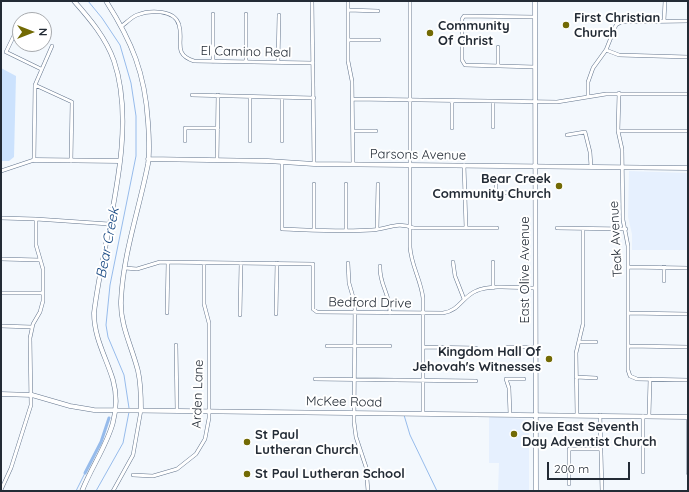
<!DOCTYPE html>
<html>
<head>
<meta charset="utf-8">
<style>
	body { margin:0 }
	#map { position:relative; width:689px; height:492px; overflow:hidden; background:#f3f8fd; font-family:Quicksand,sans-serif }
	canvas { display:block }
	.frame { position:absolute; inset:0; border:2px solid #232b35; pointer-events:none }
	.north { position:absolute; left:12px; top:12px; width:40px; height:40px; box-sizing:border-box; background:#fff; border:1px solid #a7aaae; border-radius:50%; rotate:90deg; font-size:11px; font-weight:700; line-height:16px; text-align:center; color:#232b35 }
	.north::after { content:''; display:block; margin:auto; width:14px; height:18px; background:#726a04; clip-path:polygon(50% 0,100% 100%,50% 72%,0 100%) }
	.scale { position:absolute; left:547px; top:462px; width:83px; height:18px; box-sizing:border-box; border:2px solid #232b35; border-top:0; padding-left:5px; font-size:12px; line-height:14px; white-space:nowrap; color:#232b35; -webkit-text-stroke:3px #fff; paint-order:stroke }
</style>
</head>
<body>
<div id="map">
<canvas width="689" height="492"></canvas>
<div class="frame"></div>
<div class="north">N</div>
<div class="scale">200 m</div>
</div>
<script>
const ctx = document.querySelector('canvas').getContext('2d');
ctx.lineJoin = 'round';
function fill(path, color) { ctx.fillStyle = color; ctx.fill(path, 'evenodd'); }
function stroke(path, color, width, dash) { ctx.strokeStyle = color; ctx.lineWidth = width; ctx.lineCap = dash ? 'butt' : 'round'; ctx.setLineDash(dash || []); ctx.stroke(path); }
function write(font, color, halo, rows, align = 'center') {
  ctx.font = font + ' Quicksand,sans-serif'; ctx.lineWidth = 4; ctx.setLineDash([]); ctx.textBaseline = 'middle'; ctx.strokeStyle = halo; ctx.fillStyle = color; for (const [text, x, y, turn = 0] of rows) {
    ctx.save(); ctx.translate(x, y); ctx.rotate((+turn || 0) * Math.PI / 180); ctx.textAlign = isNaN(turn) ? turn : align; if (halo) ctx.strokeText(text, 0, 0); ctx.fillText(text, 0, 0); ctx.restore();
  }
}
const built = new Path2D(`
	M 629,171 L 688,173 L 688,250 L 632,250 L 632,234 L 628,217 Z
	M 489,416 L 529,420 L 529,491 L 498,491 L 499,463 L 489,463 Z`);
const green = new Path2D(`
	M 1,68 L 16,76 L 14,157 L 9,161 L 1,161 Z`);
const stream = new Path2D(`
	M 88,1 L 102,18 L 120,45 L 131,83 L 136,116 L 136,156 L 110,285 L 106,325 L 108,337 L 124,375 L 129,408
	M 404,415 L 410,435 L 437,491
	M 76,491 L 85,473
	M 96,491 L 123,443 L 129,412`);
const canal = new Path2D(`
	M 85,473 L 101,442 L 109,418`);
const street = new Path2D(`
	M 312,1 L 314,164
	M 348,1 L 348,61 L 352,81 L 353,164
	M 410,1 L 410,247 C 411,265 421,280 423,298 L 423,413
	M 348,10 L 378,11
	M 664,21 L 665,1
	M 20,23 L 6,52 L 41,69
	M 122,26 C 127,22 132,17 137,15 C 149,10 175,9 179,25 C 184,41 172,54 194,61 L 313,63
	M 348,40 L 379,40
	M 606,50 L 619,55 L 688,57
	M 213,62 L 213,14
	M 246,62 L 246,14
	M 278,62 L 279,15
	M 498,66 L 498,47
	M 535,67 L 465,65 L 462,60 L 462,19 L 464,16 L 535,17
	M 35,85 L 72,102 L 71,161
	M 619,93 L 618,131 L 622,149 L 623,220 L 628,246 L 628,370 L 630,376 L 637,379 L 688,380
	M 192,95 L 314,98
	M 250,97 L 250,141
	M 588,97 L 588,82 L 593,68 L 606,50 L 616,25 L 621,22 L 688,21
	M 353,99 L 557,102 L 606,94 L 688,94
	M 452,101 L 452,128
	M 493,102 L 493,127
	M 353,131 L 376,131
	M 618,131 L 688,131
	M 567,135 L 585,132 L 590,152 L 591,167
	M 185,141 L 185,128 L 218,128
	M 282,141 L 282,97
	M 217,160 L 218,95
	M 282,162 L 282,229 C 312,230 343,232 372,230 C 389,229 396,221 414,228 L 497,228
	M 464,165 L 466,228
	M 1,171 L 34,160 L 35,85 L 52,46
	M 314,184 L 314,230
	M 464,192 L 523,193
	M 496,192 L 496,177
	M 1,218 L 36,219 L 109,224
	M 557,228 L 626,229
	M 377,229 L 378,184
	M 346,230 L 346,184
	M 1,259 L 40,260
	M 453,262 L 455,276 L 464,299
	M 493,262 L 493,288
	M 348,263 L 349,283 L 355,304 L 354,422 L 356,437 L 366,467 L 368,491
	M 380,266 C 379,285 390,293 390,313
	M 628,267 L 688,268
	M 664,267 L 664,281
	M 125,268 L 137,269 L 160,262 L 313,264 L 313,309 L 317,312 L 443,313 C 459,311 462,297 476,291 C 491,284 519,288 535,288
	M 1,293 L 43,293
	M 167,313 L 168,263
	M 628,313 L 688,314
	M 276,314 L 277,263
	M 240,315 L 241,263
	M 1,326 L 32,327
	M 579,342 L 596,342
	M 176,345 L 177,410
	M 327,346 L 390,346
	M 628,346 L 688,347
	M 423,347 L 476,348
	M 507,347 L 535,347
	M 576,377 L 596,378
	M 315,379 L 476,381
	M 510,414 L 509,388 L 506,379 L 524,379
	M 577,415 L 576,353 L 583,324 L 583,229
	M 600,415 L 602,491
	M 643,416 L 643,472
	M 649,416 L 650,379
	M 688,417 L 688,473
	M 133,475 L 153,476 L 177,469 L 196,454 L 205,439 L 209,418 L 209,323 L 204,304 L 204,263
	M 569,484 L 569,449 L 601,449
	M 1,490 L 11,468 L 31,405 L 30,338 L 33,324 L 40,312 L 43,301 L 43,269 L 36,245 L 36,219
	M 113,491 L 133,455 L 141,410`);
const secondary = new Path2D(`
	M 74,1 C 90,19 106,38 114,61 C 139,135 103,236 94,313 C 94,338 106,357 113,380 C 125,424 97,453 82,491
	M 106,1 C 132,42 145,73 148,122 C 149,136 150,151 148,164 C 139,210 123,254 121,301 C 120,325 132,347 138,371 C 141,384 141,397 141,410
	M 535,1 L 536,491
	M 148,159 L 268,161 L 314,164 L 688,168
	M 34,160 L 120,161
	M 1,394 L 32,395 L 70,406 L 94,410 L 688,417`);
const markers = [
	[566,25,4,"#726a04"],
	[430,33,4,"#726a04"],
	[559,186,4,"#726a04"],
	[549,359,4,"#726a04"],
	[514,434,4,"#726a04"],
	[247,442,4,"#726a04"],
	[247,474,4,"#726a04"]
];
const poiNames = [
	["First Christian",574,18],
	["Church",574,33],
	["Community",438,26],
	["Of Christ",438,41],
	["Bear Creek",551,179,"right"],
	["Community Church",551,194,"right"],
	["Kingdom Hall Of",541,352,"right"],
	["Jehovah's Witnesses",541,367,"right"],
	["Olive East Seventh",522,427],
	["Day Adventist Church",522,442],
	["St Paul",255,435],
	["Lutheran Church",255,450],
	["St Paul Lutheran School",255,474]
];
const streetNames = [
	["El Camino Real",246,52,1],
	["Parsons Avenue",418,155,1],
	["Teak Avenue",616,239,-93],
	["East Olive Avenue",525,270,-90],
	["Bedford Drive",370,303,1],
	["Arden Lane",198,394,-88],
	["McKee Road",344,402,1]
];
const waterNames = [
	["Bear Creek",108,243,-79]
];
fill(built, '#e6f0fe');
fill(green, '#cce2fd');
stroke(stream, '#96bbeb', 1);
stroke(canal, '#96bbeb', 3);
stroke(street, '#62748c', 4);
stroke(secondary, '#62748c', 5);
stroke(street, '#fff', 3);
stroke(secondary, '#fff', 4);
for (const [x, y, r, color] of markers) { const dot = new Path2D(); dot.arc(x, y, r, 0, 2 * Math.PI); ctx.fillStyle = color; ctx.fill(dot); stroke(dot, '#fff', 1.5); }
write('bold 13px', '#232b35', '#fff', poiNames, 'left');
write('13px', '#232b35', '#fff', streetNames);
write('italic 14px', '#1b4b84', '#fff', waterNames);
</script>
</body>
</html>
